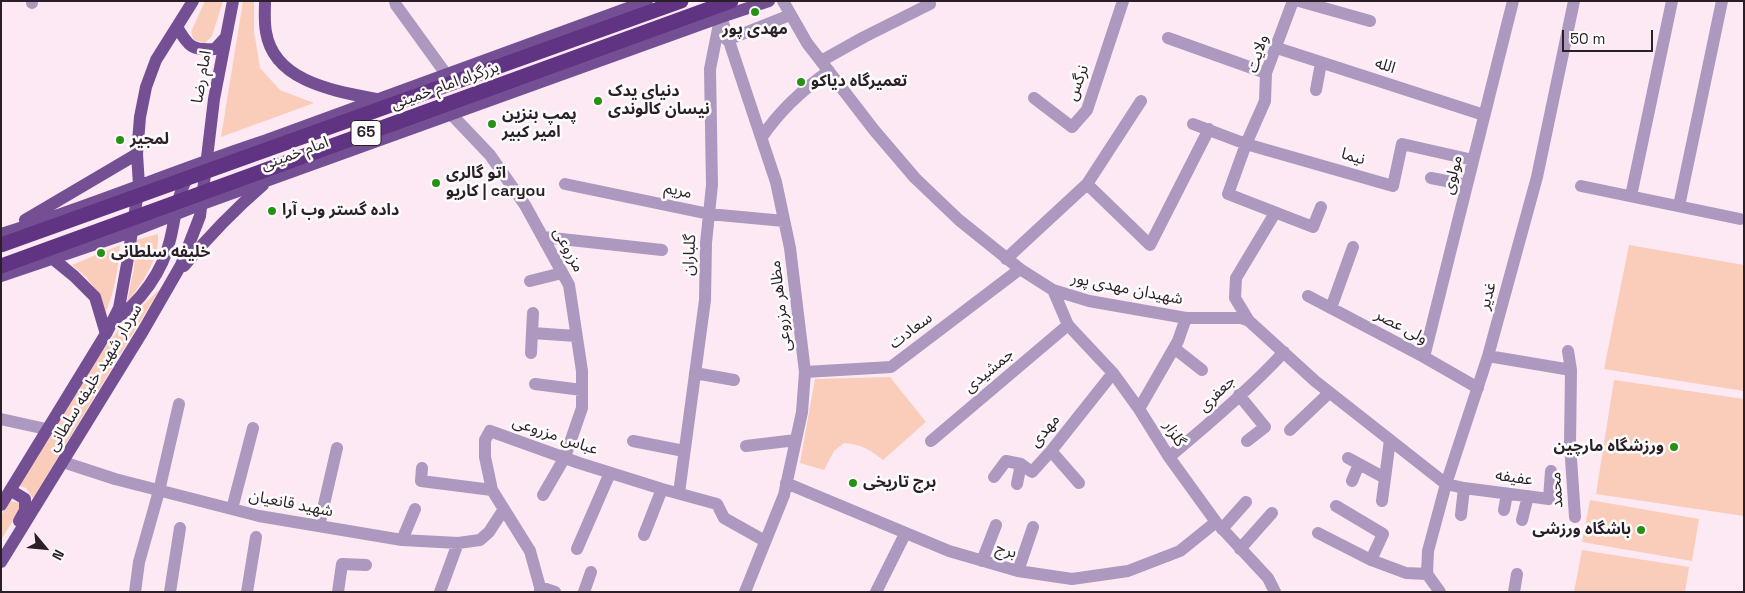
<!DOCTYPE html>
<html>
<head>
<meta charset="utf-8">
<style>
	body { margin:0 }
	#map { position:relative; width:1745px; height:593px; overflow:hidden; background:#fce9f4; font-family:"Space Grotesk",sans-serif }
	canvas { display:block }
	.frame { position:absolute; inset:0; border:2px solid #2a1f26; pointer-events:none }
	.north { position:absolute; left:20px; top:523px; width:50px; height:50px; -webkit-text-stroke:4px #fcfcfc; paint-order:stroke; rotate:118deg; font-size:14px; font-weight:700; line-height:20px; text-align:center; color:#2a1f26 }
	.north::after { content:''; display:block; margin:auto; width:18px; height:22px; background:#2a1f26; clip-path:polygon(50% 0,100% 100%,50% 72%,0 100%) }
	.scale { position:absolute; left:1562px; top:30px; width:91px; height:22px; box-sizing:border-box; border:2px solid #2a1f26; border-top:0; padding-left:6px; font-size:15px; line-height:18px; white-space:nowrap; color:#2a1f26; -webkit-text-stroke:4px #fcfcfc; paint-order:stroke }
</style>
</head>
<body>
<div id="map">
<canvas width="1745" height="593"></canvas>
<div class="frame"></div>
<div class="north">N</div>
<div class="scale">50 m</div>
</div>
<script>
const ctx = document.querySelector('canvas').getContext('2d');
ctx.lineJoin = 'round';
function fill(path, color) { ctx.fillStyle = color; ctx.fill(path, 'evenodd'); }
function stroke(path, color, width, dash) { ctx.strokeStyle = color; ctx.lineWidth = width; ctx.lineCap = dash ? 'butt' : 'round'; ctx.setLineDash(dash || []); ctx.stroke(path); }
function write(font, color, halo, rows, align = 'center') {
  ctx.font = font + ' "Space Grotesk","Noto Sans Arabic",sans-serif'; ctx.lineWidth = 5; ctx.setLineDash([]); ctx.textBaseline = 'middle'; ctx.strokeStyle = halo; ctx.fillStyle = color; for (const [text, x, y, turn = 0] of rows) {
    ctx.save(); ctx.translate(x, y); ctx.rotate((+turn || 0) * Math.PI / 180); ctx.textAlign = isNaN(turn) ? turn : align; if (halo) ctx.strokeText(text, 0, 0); ctx.fillText(text, 0, 0); ctx.restore();
  }
}
const green = new Path2D(`
	M 205,1 L 223,1 L 212,36 L 205,43 L 194,40 L 191,32 Z
	M 243,1 L 254,1 L 254,31 L 260,68 L 280,90 L 314,103 L 221,137 Z
	M 158,234 C 160,258 142,284 127,302 L 134,268 L 136,240 Z
	M 120,245 C 118,270 115,292 104,316 L 97,291 L 86,277 L 72,265 Z
	M 1629,245 L 1744,265 L 1744,391 L 1604,369 Z
	M 160,289 L 33,498 L 26,488 L 18,485 L 100,355 L 121,326 Z
	M 890,377 L 926,422 L 883,460 C 869,449 862,445 844,443 L 834,451 L 824,470 L 800,463 L 815,379 Z
	M 1614,380 L 1744,399 L 1744,516 L 1596,494 Z
	M 1590,500 L 1699,519 L 1692,561 L 1582,542 Z
	M 11,501 L 19,503 L 20,509 L 1,540 L 1,515 Z
	M 1582,550 L 1689,567 L 1685,592 L 1574,592 Z`);
const minor = new Path2D(`
	M 32,1 L 32,3
	M 395,1 L 396,5 L 446,74
	M 783,1 L 807,43 L 874,130 L 915,178 L 959,220 L 1020,269 L 1053,290 L 1089,301 L 1186,318 L 1241,318 L 1249,321 L 1315,381 L 1446,484 L 1464,488 L 1549,499 L 1551,471
	M 1293,1 L 1266,73 L 1265,101 L 1246,144 L 1228,194 L 1313,227 L 1321,207
	M 1299,1 L 1370,21
	M 721,17 L 776,182 L 790,248 L 805,372 L 802,412 L 784,495 L 745,592
	M 1168,38 L 1266,73
	M 727,40 L 790,15
	M 1277,48 L 1484,115
	M 821,61 L 864,37 L 930,4
	M 1316,90 L 1321,63
	M 1034,98 L 1072,127 L 1087,110 L 1123,1
	M 451,114 L 490,155 L 525,205 L 569,285 L 582,371 L 582,408 L 565,457 L 543,495
	M 1193,124 L 1246,144 L 1393,186 L 1402,144 L 1473,160
	M 762,137 C 780,110 802,90 829,71
	M 1431,178 L 1467,185
	M 565,184 L 709,214 L 784,221
	M 1087,184 L 1150,245 L 1209,129
	M 1581,186 L 1740,219
	M 1631,196 L 1672,1
	M 1679,206 L 1722,1
	M 543,237 L 662,250
	M 1006,259 L 1087,184 L 1141,101
	M 530,281 L 562,273
	M 1053,290 L 1068,325 L 1113,373 L 1139,409 L 1169,457 L 1216,522 L 1268,578 L 1275,592
	M 1308,296 L 1424,357 L 1478,388
	M 1331,308 L 1353,247
	M 1249,321 L 1235,298 L 1236,278 L 1275,213
	M 532,333 L 576,336
	M 1174,348 L 1202,370
	M 1568,351 L 1571,370 L 1570,444 L 1575,517
	M 531,353 L 533,313
	M 1488,356 L 1571,370
	M 1424,357 L 1513,1
	M 805,372 L 891,367 L 1020,269
	M 695,373 L 734,380
	M 535,384 L 582,390
	M 1239,395 L 1265,427 L 1247,441
	M 1139,409 L 1178,341 L 1186,318
	M 1,419 L 46,429
	M 1290,430 L 1329,393
	M 633,441 L 684,451
	M 931,441 L 1068,325
	M 746,446 L 796,440
	M 1051,451 L 1079,483
	M 1169,457 C 1209,424 1249,390 1284,352
	M 1348,458 L 1385,478
	M 63,462 L 115,479 L 259,516 L 402,540 L 458,543 L 480,540 L 489,532 L 504,509
	M 422,468 L 421,481 L 492,490
	M 994,477 L 1006,461 L 1021,464 L 1032,472 L 1051,451 L 1113,373
	M 1352,481 L 1359,464
	M 786,483 L 949,551 L 1018,571 L 1072,579 L 1128,571 L 1180,551 L 1216,522
	M 1017,484 L 1021,464
	M 679,493 L 705,300 L 706,243 L 712,185 L 710,69 L 720,19
	M 1382,501 L 1390,440
	M 1336,506 L 1383,534 L 1371,560
	M 232,509 L 253,428
	M 1504,510 L 1507,494
	M 1461,515 L 1464,488
	M 1522,520 L 1528,496
	M 319,526 L 337,448
	M 1222,529 L 1246,502
	M 1318,533 L 1371,560 L 1406,573 L 1427,574
	M 644,535 L 662,489
	M 402,540 L 415,509
	M 577,549 L 610,473
	M 1240,549 L 1272,513
	M 982,561 L 996,525
	M 1018,571 L 1033,527
	M 540,587 L 555,592
	M 135,592 L 139,562 L 159,491 L 179,404
	M 170,592 L 180,528
	M 247,592 L 256,537
	M 338,592 L 342,564 L 366,565
	M 440,592 L 458,543
	M 540,592 L 540,587 L 530,551 L 492,490 L 485,457 L 485,440 L 490,431 L 579,463 L 662,489 L 717,504 L 724,518 L 765,541
	M 584,592 L 591,572
	M 876,592 L 905,534
	M 1440,592 L 1427,574 L 1428,551 L 1446,484 L 1488,356 L 1537,177 L 1574,1
	M 1514,592 L 1517,574`);
const major = new Path2D(`
	M 265,1 C 265,11 264,22 266,32 C 274,82 335,91 376,99
	M 177,27 C 188,46 192,51 215,49 L 225,38
	M 25,220 L 137,154
	M 1,234 C 91,206 178,169 267,140 L 647,1
	M 52,258 L 74,276 L 95,297 L 106,334
	M 184,266 C 209,236 234,210 263,185
	M 1,276 L 131,232 L 202,204 L 721,17 L 769,1
	M 114,320 C 140,303 163,271 170,240 C 176,217 176,194 190,174
	M 10,490 L 25,499 L 25,510 L 19,521
	M 1,505 L 107,332 L 119,308 L 127,264 L 139,185 L 137,154 L 140,117 L 146,87 L 156,60 L 193,1
	M 1,562 L 143,331 L 181,265 L 200,216 L 214,99 L 233,1`);
const highwayBridge = new Path2D(`
	M 1,245 L 681,1
	M 1,266 L 731,1`);
const markers = [
	[755,12,5,"#279115"],
	[801,82,5,"#279115"],
	[598,101,5,"#279115"],
	[492,124,5,"#279115"],
	[120,140,5,"#279115"],
	[436,183,5,"#279115"],
	[272,211,5,"#279115"],
	[101,253,5,"#279115"],
	[1674,447,5,"#279115"],
	[853,483,5,"#279115"],
	[1641,530,5,"#279115"]
];
const shields = [
	[366,133,30]
];
const shieldNames = [
	["65",366,133]
];
const poiNames = [
	["مهدی پور",755,30,"center"],
	["تعمیرگاه دیاکو",811,82],
	["دنیای یدک",608,92],
	["نیسان کالوندی",608,110],
	["پمپ بنزین",502,115],
	["امیر کبیر",502,133],
	["لمجیر",130,140],
	["اتو گالری",446,174],
	["کاریو | caryou",446,192],
	["داده گستر وب آرا",282,211],
	["خلیفه سلطانی",111,253],
	["ورزشگاه مارچین",1664,447,"right"],
	["برج تاریخی",863,483],
	["باشگاه ورزشی",1631,530,"right"]
];
const streetNames = [
	["ولایت",1258,54,-73],
	["الله",1385,66,18],
	["امام رضا",202,77,-80],
	["نرگس",1078,83,-70],
	["بزرگراه امام خمینی",445,86,-20],
	["امام خمینی",295,154,-20],
	["نیما",1353,157,16],
	["مولوی",1453,175,-76],
	["مریم",678,191,12],
	["مزروعی",568,250,62],
	["گلباران",690,255,-87],
	["شهیدان مهدی پور",1127,289,11],
	["غدیر",1488,296,-75],
	["مظاهر مزروعی",781,306,-97],
	["ولی عصر",1401,327,28],
	["سعادت",911,331,-37],
	["جمشیدی",989,371,-40],
	["سردار شهید خلیفه سلطانی",95,378,-59],
	["جعفری",1217,394,-44],
	["مهدی",1045,431,-50],
	["گلزار",1174,434,58],
	["عباس مزروعی",555,436,19],
	["عفیفه",1514,478,8],
	["محمد",1557,490,-94],
	["شهید قانعیان",291,504,11],
	["برج",1006,551,16]
];
fill(green, '#f9cdb9');
stroke(minor, '#ad98bf', 12);
stroke(major, '#754f93', 12);
stroke(highwayBridge, '#613383', 15);
for (const [x, y, r, color] of markers) { const dot = new Path2D(); dot.arc(x, y, r, 0, 2 * Math.PI); ctx.fillStyle = color; ctx.fill(dot); stroke(dot, '#fcfcfc', 2); }
for (const [x, y, w] of shields) { const box = new Path2D(); box.roundRect(x - w / 2, y - 12.5, w, 25, 4); ctx.fillStyle = '#fcfcfc'; ctx.fill(box); stroke(box, '#2a1f26', 1); }
write('bold 15px', '#2a1f26', null, shieldNames);
write('bold 16px', '#2a1f26', '#fcfcfc', poiNames, 'left');
write('16px', '#2a1f26', '#fcfcfc', streetNames);
</script>
</body>
</html>
